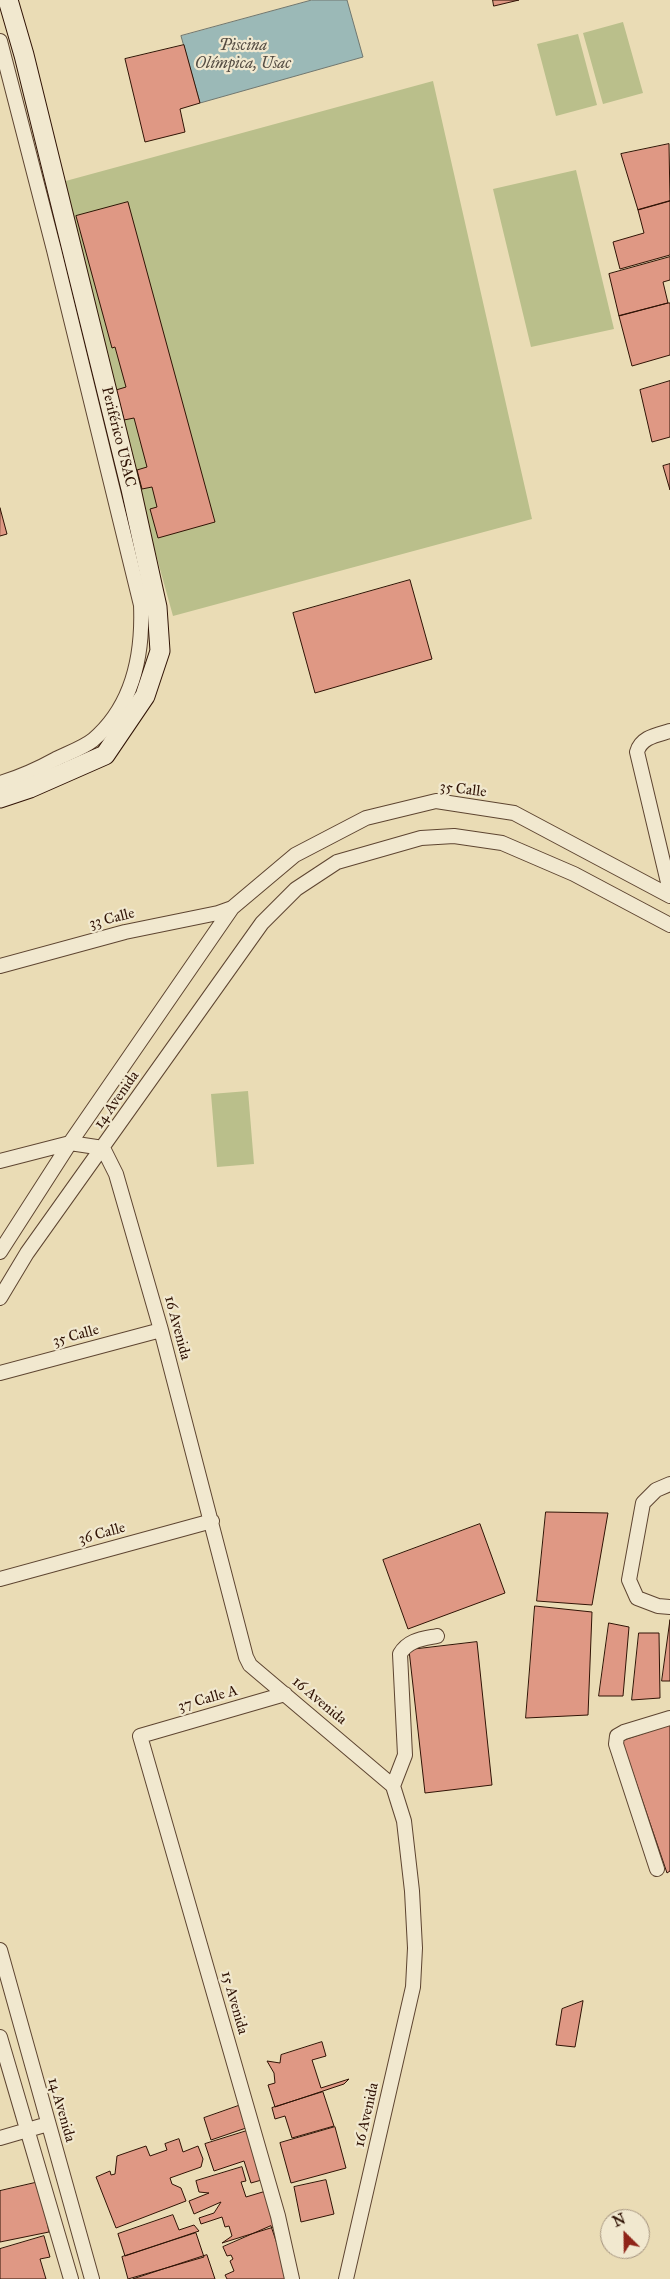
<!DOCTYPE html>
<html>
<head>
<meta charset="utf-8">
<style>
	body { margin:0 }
	#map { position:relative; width:670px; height:2279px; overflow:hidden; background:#eadcb5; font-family:"IM FELL Great Primer",serif }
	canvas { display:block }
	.north { position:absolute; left:600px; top:2209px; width:50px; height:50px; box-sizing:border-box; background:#f1e8cf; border:1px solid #a4937e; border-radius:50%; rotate:337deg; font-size:14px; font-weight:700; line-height:20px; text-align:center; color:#301305 }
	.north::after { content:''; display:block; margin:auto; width:18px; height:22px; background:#8f2418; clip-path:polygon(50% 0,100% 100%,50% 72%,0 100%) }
</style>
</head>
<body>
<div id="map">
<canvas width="670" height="2279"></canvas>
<div class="north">N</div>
</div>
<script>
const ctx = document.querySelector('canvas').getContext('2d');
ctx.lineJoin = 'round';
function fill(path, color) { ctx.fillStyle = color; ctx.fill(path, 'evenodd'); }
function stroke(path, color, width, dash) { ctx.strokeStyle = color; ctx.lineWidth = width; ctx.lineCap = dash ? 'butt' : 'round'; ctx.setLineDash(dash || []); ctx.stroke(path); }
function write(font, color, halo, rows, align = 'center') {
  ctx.font = font + ' "IM FELL Great Primer",serif'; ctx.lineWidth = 4.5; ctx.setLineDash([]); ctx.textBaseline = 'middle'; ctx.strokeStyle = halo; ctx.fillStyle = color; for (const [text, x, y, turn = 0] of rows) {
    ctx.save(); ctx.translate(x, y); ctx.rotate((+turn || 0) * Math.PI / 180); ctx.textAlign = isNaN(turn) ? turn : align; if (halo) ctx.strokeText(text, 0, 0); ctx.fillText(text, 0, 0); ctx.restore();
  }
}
const green = new Path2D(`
	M 623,22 L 643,93 L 603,104 L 583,33 Z
	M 578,34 L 597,105 L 556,116 L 537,44 Z
	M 433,81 L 532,519 L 173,616 L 137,486 L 62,182 Z
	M 576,170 L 614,329 L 531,347 L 493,189 Z
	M 248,1091 L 254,1164 L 217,1167 L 211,1094 Z`);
const water = new Path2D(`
	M 312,0 L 347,0 L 363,57 L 200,103 L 181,36 Z`);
const building = new Path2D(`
	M 493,0 L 519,0 L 494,6 Z
	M 184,45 L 200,103 L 180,109 L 185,132 L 145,142 L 125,59 Z
	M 669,144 L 670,201 L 638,210 L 621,154 Z
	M 670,201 L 670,255 L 620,269 L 613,242 L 644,233 L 638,210 Z
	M 128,202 L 215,522 L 158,538 L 150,509 L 157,507 L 152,487 L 142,489 L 137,470 L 147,467 L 134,418 L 124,420 L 116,390 L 126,387 L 115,347 L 112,348 L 76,216 Z
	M 670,257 L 670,280 L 663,282 L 668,303 L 619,316 L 609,274 Z
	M 668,303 L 670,303 L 670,355 L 632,366 L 619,316 Z
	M 670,381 L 670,437 L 652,442 L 640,390 Z
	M 670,464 L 670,490 L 663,466 Z
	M 0,508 L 7,534 L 0,536 Z
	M 410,580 L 432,659 L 315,693 L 293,613 Z
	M 546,1512 L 608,1513 L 592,1605 L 537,1601 Z
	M 480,1524 L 505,1593 L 408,1629 L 383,1560 Z
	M 535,1606 L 592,1612 L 588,1715 L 526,1718 Z
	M 670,1620 L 670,1681 L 662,1681 Z
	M 609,1623 L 629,1627 L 623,1696 L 599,1696 Z
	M 639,1633 L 659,1633 L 660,1698 L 632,1700 Z
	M 477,1642 L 492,1785 L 425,1793 L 409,1650 Z
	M 670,1725 L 670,1871 L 667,1873 L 622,1741 Z
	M 583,2001 L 575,2047 L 556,2045 L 562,2009 Z
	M 322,2042 L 326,2056 L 312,2060 L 321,2088 L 349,2079 L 344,2084 L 275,2107 L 268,2085 L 275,2083 L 274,2073 L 267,2061 L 280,2063 L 281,2055 Z
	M 323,2092 L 334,2126 L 292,2138 L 285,2116 L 275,2119 L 272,2108 Z
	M 241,2105 L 249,2127 L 211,2140 L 204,2118 Z
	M 335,2127 L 346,2168 L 291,2183 L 280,2143 Z
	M 250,2130 L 265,2179 L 251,2183 L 244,2161 L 214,2171 L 205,2144 Z
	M 179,2139 L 183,2152 L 198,2146 L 203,2159 L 201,2167 L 170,2178 L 172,2184 L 181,2188 L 186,2201 L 116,2228 L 96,2177 L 110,2171 L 111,2175 L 115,2174 L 117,2156 L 146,2146 L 150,2156 L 167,2150 L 165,2144 Z
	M 242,2167 L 246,2181 L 241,2182 L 246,2197 L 266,2191 L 277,2226 L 222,2243 L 232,2236 L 229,2226 L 225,2227 L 222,2217 L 201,2224 L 199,2218 L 214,2213 L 221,2202 L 194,2214 L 189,2201 L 209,2193 L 199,2192 L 196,2181 Z
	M 326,2180 L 334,2214 L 301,2222 L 294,2187 Z
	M 39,2182 L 49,2232 L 0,2242 L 0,2191 Z
	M 173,2215 L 179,2230 L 194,2225 L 199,2231 L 125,2256 L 118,2234 Z
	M 271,2226 L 289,2279 L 227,2279 L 225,2275 L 234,2271 L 230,2261 L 233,2259 L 231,2255 L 227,2256 L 223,2247 Z
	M 196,2233 L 204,2257 L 128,2279 L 122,2257 Z
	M 44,2236 L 50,2257 L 40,2259 L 46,2279 L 0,2279 L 0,2249 Z
	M 207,2255 L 215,2279 L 133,2279 Z`);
const street = new Path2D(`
	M 0,41 L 54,250 L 141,605 C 143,654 133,706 93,740 C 83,748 68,753 56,759 C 38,769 20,777 0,783
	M 670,731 C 657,735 641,737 637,752 L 670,891
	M 0,966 L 125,932 L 218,913 L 232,908
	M 0,1161 L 70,1143 L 103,1148 L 116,1174 L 161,1330 L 246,1657 L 250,1665 L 393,1786 L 404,1821 L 412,1891 L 415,1948 L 413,1987 L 346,2279
	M 0,1252 L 70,1143 L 232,908 L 295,855 L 366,818 L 436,801 L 514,813 L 670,896
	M 0,1298 L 27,1253 L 262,923 L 296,889 L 337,862 L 421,838 L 454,836 L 502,843 L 574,874 L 670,925
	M 0,1373 L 161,1330
	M 670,1484 L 656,1490 L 643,1503 L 629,1580 L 637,1598 L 658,1606 L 670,1607
	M 0,1579 L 212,1521
	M 285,1694 L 140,1736 L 278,2216 L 292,2279
	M 393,1786 L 405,1755 L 400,1654 C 408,1640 422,1639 437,1636
	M 657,1869 L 616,1744 L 617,1736 L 624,1732 L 670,1718
	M 0,1950 L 92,2279
	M 0,2037 L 71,2279
	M 0,2138 L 48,2124`);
const secondary = new Path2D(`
	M 0,798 L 30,788 L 105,755 L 145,696 L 160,651 L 157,607 L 131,489 L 24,55 L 8,0`);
const streetNames = [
	["Periférico USAC",118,437,76],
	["35 Calle",463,790,7],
	["33 Calle",112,919,-14],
	["14 Avenida",117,1100,-55],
	["16 Avenida",177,1328,75],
	["35 Calle",76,1336,-15],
	["36 Calle",102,1534,-15],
	["37 Calle A",208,1699,-16],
	["16 Avenida",319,1701,40],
	["15 Avenida",234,2003,74],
	["14 Avenida",61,2110,74],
	["16 Avenida",367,2115,-77]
];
const waterNames = [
	["Piscina",243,46],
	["Olímpica, Usac",243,64]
];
fill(green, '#babf8b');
fill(water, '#9bb9b7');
stroke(water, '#707770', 1);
fill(building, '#df9884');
stroke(building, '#301305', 1);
stroke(street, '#5e4531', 16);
stroke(secondary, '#301305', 21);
stroke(street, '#f1e8cf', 14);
stroke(secondary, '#f1e8cf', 19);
write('15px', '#301305', '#f1e8cf', streetNames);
write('italic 16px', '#554d43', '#f1e8cf', waterNames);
</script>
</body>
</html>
